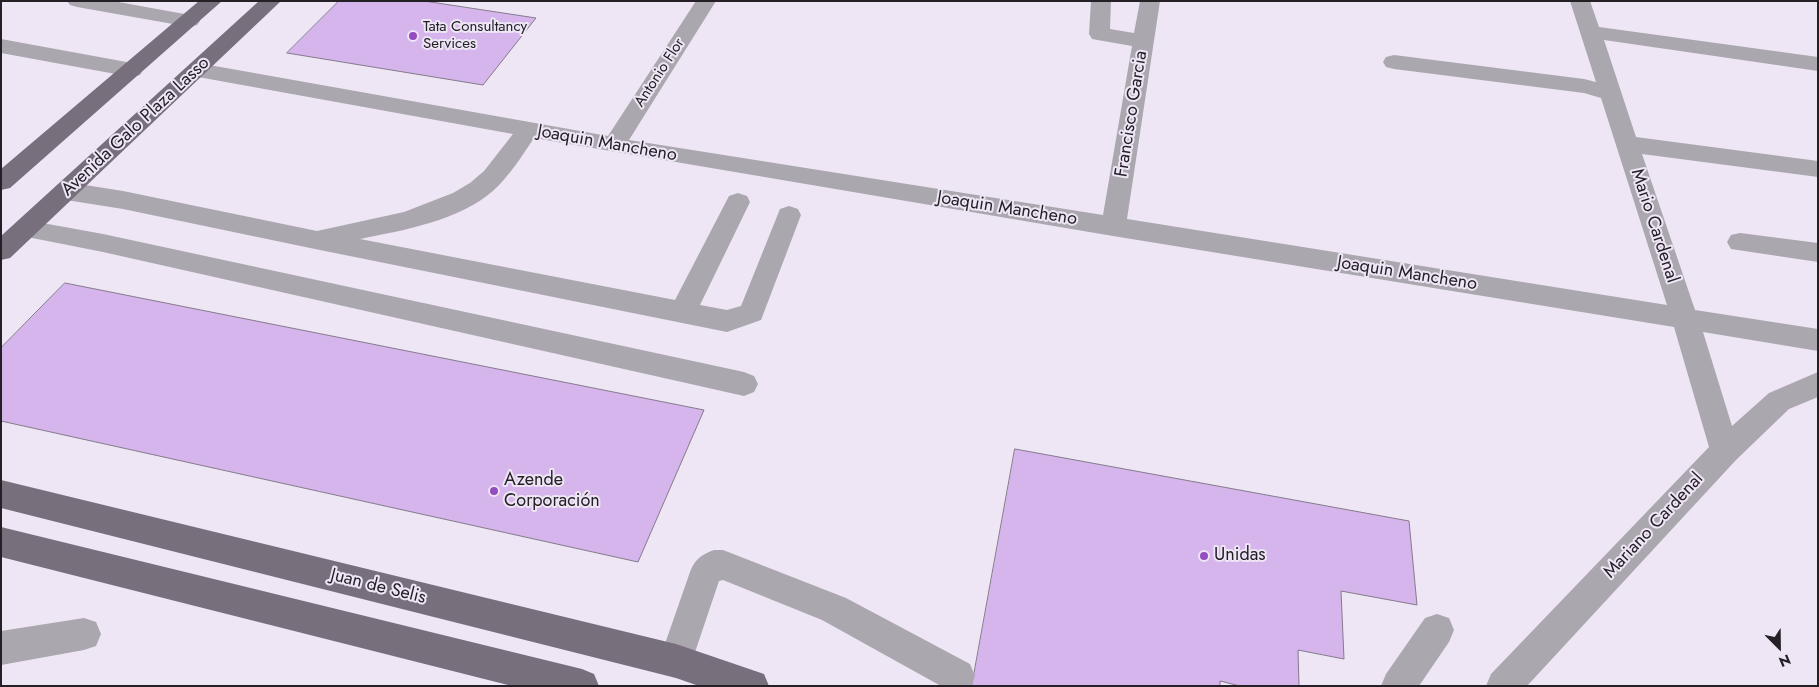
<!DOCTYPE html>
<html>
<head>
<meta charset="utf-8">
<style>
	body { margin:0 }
	#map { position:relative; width:1819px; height:687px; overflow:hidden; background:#eee5f5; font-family:Jost,sans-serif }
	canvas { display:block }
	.frame { position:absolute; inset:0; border:2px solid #242026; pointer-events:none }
	.north { position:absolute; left:1754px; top:622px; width:50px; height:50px; -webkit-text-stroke:4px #eee5f5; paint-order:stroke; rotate:157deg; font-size:14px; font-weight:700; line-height:20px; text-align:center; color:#242026 }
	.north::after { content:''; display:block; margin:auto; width:18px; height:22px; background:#242026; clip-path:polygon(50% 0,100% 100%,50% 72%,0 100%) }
</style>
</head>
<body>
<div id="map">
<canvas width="1819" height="687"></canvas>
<div class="frame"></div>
<div class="north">N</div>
</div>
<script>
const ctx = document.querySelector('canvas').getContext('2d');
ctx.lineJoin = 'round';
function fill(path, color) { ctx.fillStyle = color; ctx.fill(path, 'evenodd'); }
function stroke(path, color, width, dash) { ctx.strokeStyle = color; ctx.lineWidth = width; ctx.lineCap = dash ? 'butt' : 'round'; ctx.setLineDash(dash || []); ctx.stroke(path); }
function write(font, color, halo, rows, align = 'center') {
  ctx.font = font + ' Jost,sans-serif'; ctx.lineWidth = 4; ctx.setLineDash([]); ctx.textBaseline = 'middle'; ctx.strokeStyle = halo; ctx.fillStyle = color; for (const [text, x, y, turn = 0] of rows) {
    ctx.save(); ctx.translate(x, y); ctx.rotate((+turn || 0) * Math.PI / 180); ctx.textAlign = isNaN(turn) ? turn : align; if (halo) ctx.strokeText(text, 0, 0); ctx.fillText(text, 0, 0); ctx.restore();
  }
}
const building = new Path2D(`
	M 339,1 L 424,1 L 536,18 L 483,85 L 287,53 Z
	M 65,283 L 704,410 L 638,562 L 1,421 L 1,348 Z
	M 1015,449 L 1409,521 L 1417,605 L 1341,591 L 1344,659 L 1298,650 L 1299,686 L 1240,686 L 1220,681 L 1220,686 L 972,686 Z`);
const minor = new Path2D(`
	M 67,1 L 113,1 L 190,15 L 197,17 L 200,21 L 197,25 L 190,27 L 77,7 L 70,5 Z
	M 696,1 L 716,1 L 629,140 L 1103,215 L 1132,46 L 1092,39 L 1089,34 L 1091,1 L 1111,1 L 1110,29 L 1134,33 L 1140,1 L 1160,1 L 1127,219 L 1667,305 L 1601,98 L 1584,93 L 1394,69 L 1386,67 L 1383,62 L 1386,57 L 1394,55 L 1584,79 L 1596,82 L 1570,1 L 1590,1 L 1599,27 L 1818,57 L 1818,71 L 1604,40 L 1636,137 L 1818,161 L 1818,177 L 1642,154 L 1695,310 L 1818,329 L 1818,351 L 1703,332 L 1732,426 L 1769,393 L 1818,372 L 1818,397 L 1789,409 L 1736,460 L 1527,686 L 1486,686 L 1491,674 L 1709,447 L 1674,327 L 1113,236 L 534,138 C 522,156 510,175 494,190 C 459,221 404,230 360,239 L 675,300 L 729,196 L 738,193 L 747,196 L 750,202 L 700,305 L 727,310 L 741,306 L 780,209 L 789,206 L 798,209 L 801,215 L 761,320 L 727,332 L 315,249 L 123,209 L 66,200 L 57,197 L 54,191 L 57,185 L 66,182 L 123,191 L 317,231 L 404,212 L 453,193 L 470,183 L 484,171 L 513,134 L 198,77 L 190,75 L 187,70 L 190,65 L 198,63 L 608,136 Z
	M 1,39 L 132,63 L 140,65 L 143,70 L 140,75 L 132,77 L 1,53 Z
	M 26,220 L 103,234 L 744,372 L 754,376 L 758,384 L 754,392 L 744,396 L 103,252 L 17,235 L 13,229 L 17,223 Z
	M 1740,233 L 1818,243 L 1818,262 L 1731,249 L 1727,242 L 1731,235 Z
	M 714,550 L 723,550 L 846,598 L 970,664 L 975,676 L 971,686 L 941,686 L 822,620 L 723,580 L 719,581 L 688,673 L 676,678 L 664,673 L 659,661 L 690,572 C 695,559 701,555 714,550 Z
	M 1437,614 L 1449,618 L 1454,630 L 1449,642 L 1419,686 L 1381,686 L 1386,674 L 1425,618 Z
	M 84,618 L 96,622 L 101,634 L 96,646 L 84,650 L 1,665 L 1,631 Z`);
const major = new Path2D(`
	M 199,1 L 222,1 L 10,188 L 1,190 L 1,169 Z
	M 259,1 L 281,1 L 10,258 L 1,260 L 1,236 Z
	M 1,480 L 676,644 L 764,674 L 769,686 L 699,686 L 676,678 L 1,508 Z
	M 1,527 L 582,669 L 594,674 L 599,686 L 512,686 L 1,557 Z`);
const markers = [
	[413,36,5,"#944cbe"],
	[494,491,5,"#944cbe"],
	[1204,556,5,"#944cbe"]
];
const farPoinames = [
	["Tata Consultancy",423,27],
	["Services",423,44]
];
const farStreetnames = [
	["Antonio Flor",660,73,-57]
];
const streetNames = [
	["Francisco Garcia",1132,114,-81],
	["Avenida Galo Plaza Lasso",136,127,-43],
	["Joaquin Mancheno",607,144,10],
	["Joaquin Mancheno",1007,209,9],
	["Mario Cardenal",1654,226,72],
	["Joaquin Mancheno",1407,274,9],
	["Mariano Cardenal",1654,526,-47],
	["Juan de Selis",378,587,14]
];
const poiNames = [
	["Azende",504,481],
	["Corporación",504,502],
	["Unidas",1214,556]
];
fill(building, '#d5b5eb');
stroke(building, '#837b8a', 1);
fill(minor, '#aba7ae');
fill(major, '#77707c');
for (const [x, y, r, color] of markers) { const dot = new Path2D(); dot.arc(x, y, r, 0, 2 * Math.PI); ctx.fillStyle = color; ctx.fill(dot); stroke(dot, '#eee5f5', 2); }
write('15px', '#242026', '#eee5f5', farPoinames, 'left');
write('15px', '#242026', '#eee5f5', farStreetnames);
write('18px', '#242026', '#eee5f5', streetNames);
write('18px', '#242026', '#eee5f5', poiNames, 'left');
</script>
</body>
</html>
